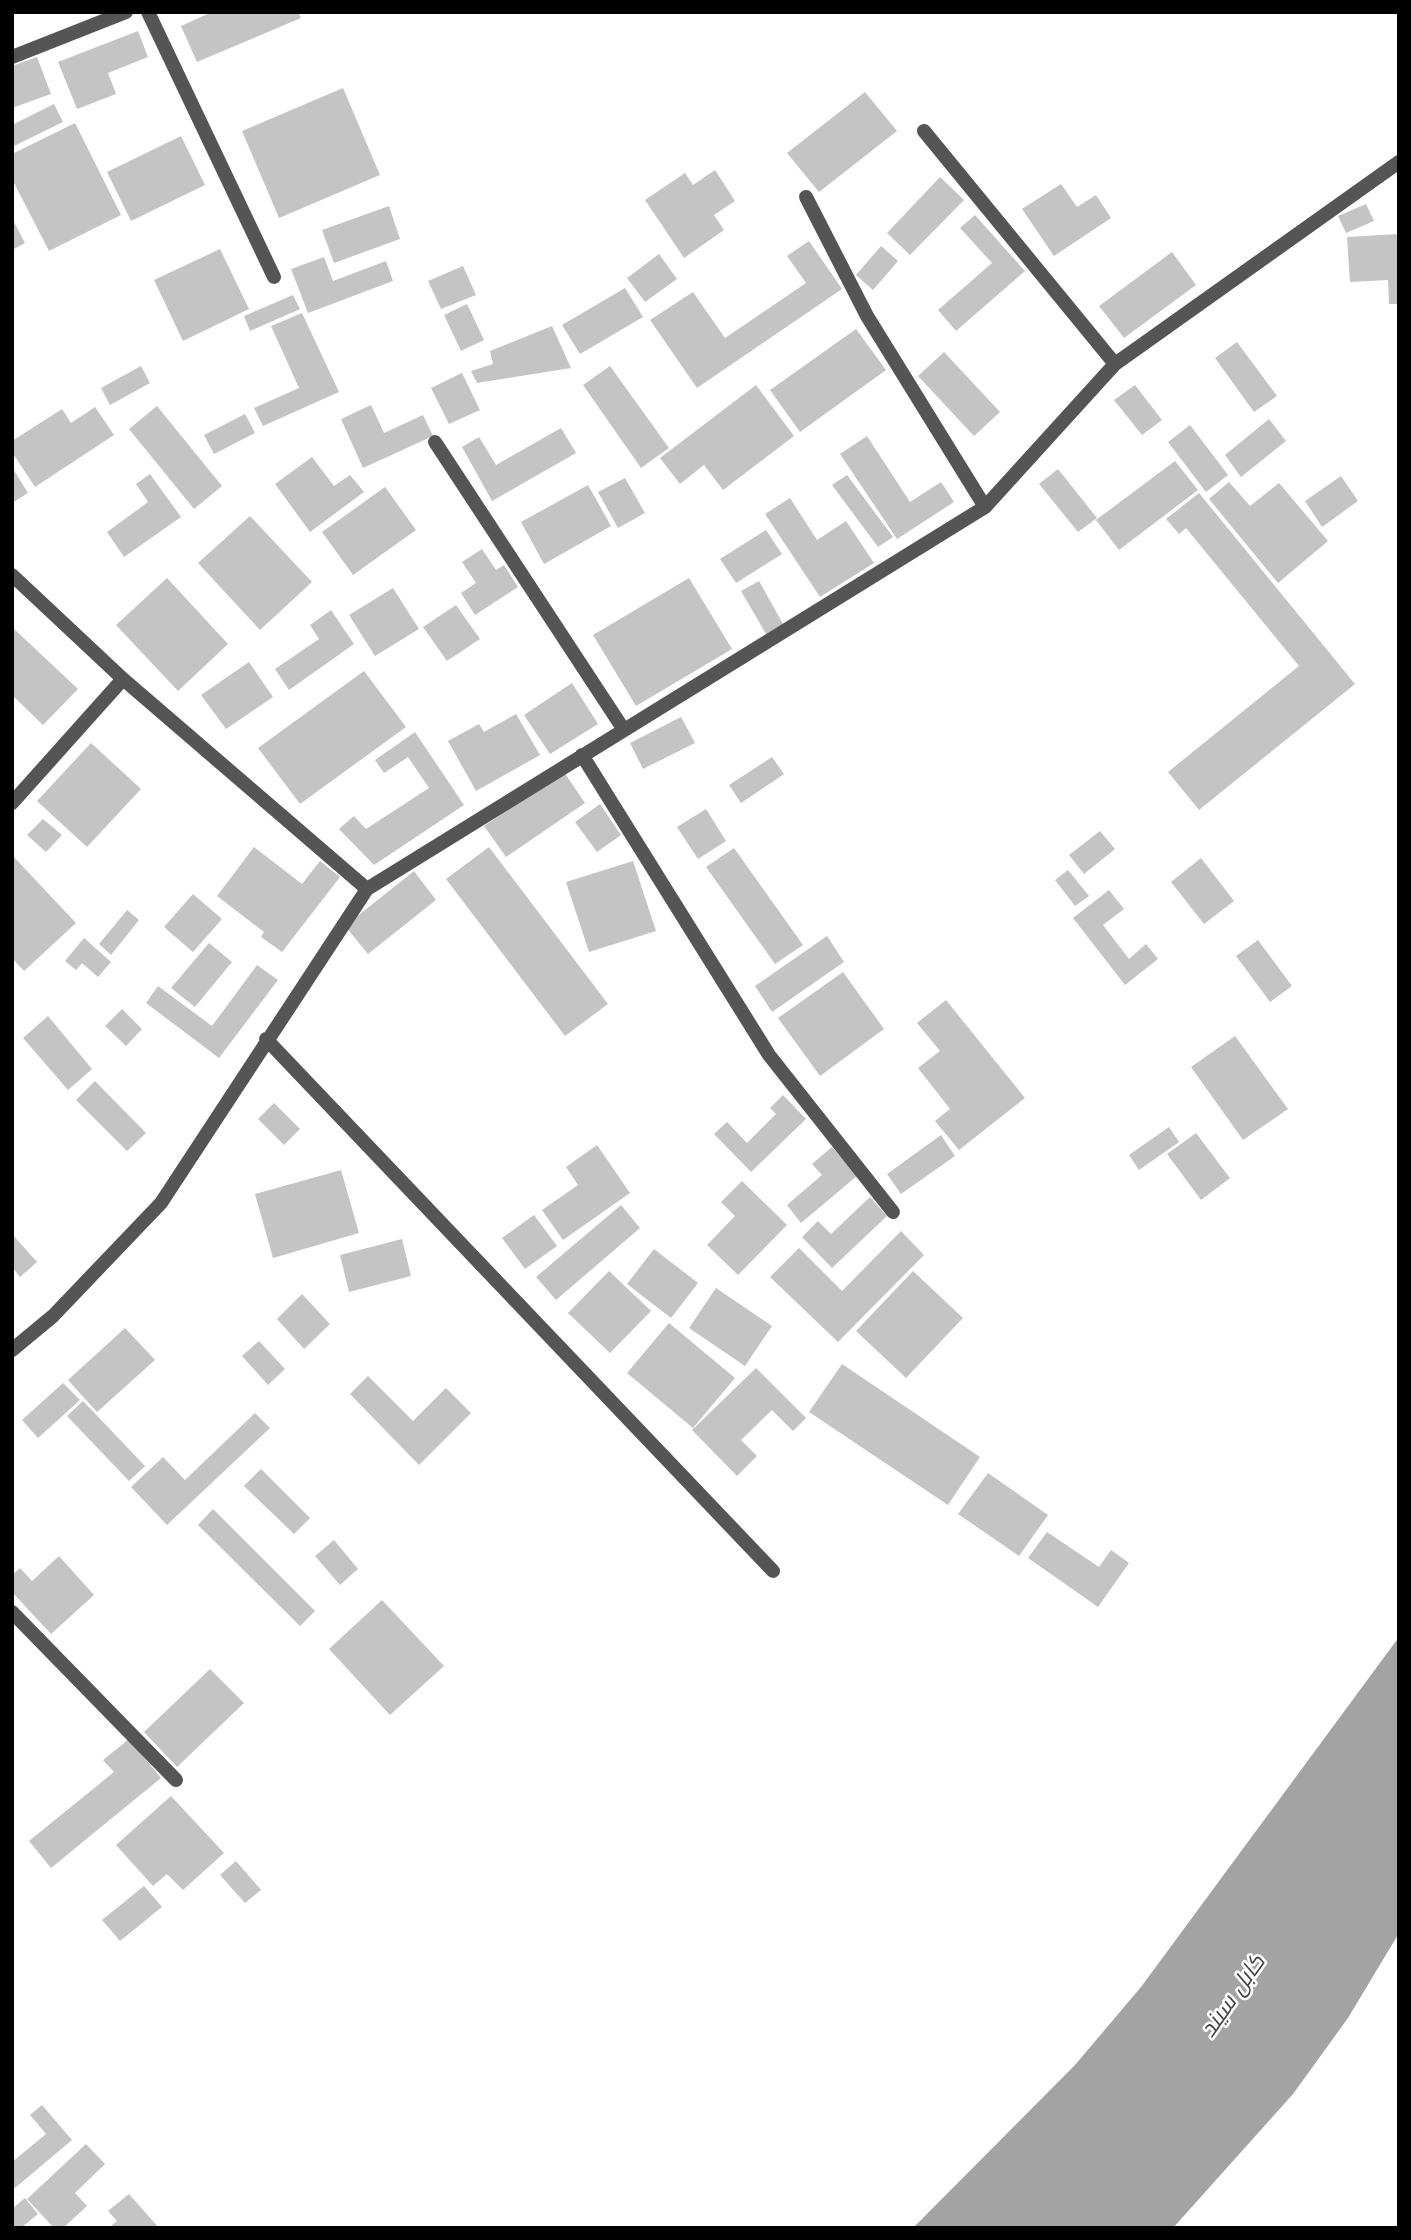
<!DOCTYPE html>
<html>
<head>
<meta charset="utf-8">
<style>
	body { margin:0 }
	#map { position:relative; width:1411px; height:2240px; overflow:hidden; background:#fff; font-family:Quicksand,sans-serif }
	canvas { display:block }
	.frame { position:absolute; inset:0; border:14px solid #000; pointer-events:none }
</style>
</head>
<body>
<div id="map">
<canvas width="1411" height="2240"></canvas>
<div class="frame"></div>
</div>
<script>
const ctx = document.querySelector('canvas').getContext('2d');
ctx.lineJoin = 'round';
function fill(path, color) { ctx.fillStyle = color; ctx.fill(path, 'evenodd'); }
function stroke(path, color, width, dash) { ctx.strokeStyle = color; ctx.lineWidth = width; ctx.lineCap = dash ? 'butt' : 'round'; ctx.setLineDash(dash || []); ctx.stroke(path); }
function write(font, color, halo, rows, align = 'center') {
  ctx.font = font + ' Quicksand,Cairo,sans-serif'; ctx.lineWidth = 5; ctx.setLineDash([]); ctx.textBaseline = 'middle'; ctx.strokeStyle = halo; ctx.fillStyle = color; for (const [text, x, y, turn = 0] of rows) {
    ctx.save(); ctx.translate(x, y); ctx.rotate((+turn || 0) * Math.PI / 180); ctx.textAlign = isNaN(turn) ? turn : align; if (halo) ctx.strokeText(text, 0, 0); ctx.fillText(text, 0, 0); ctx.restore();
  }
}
const water = new Path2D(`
	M 1399,1637 L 1399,1933 L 1348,2018 L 1293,2094 L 1173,2228 L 913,2228 L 1075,2065 L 1141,1987 Z`);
const building = new Path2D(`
	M 212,12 L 298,12 L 301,18 L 197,62 L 181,26 Z
	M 138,31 L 148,57 L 108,73 L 116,94 L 77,109 L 58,62 Z
	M 37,57 L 51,94 L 12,108 L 12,66 Z
	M 343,88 L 380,175 L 279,218 L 242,131 Z
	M 865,92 L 897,131 L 819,192 L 787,153 Z
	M 54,104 L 63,122 L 12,147 L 12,125 Z
	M 75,123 L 121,215 L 49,251 L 12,179 L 12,154 Z
	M 181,136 L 205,185 L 131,221 L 107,172 Z
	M 715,170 L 735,201 L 714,215 L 724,230 L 684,258 L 645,200 L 685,173 L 693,185 Z
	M 940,177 L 964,200 L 910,255 L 887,233 Z
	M 1061,184 L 1077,207 L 1096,195 L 1111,218 L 1054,256 L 1022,209 Z
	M 1366,204 L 1374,221 L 1346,233 L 1338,216 Z
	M 389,206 L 400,239 L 334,263 L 322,230 Z
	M 975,215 L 1025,271 L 956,331 L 938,310 L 992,263 L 960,228 Z
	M 12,218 L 25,243 L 12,250 Z
	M 1399,234 L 1399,304 L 1389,304 L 1388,280 L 1350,282 L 1347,237 Z
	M 809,241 L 842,289 L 697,388 L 650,320 L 693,292 L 725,338 L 806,283 L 787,256 Z
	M 881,246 L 898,261 L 873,290 L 856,275 Z
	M 220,249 L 249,309 L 183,341 L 154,280 Z
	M 1172,252 L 1196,285 L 1124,338 L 1099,306 Z
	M 659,254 L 677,279 L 645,302 L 627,278 Z
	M 324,257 L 333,281 L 386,261 L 393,281 L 308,313 L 291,269 Z
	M 463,266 L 476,295 L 441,309 L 428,281 Z
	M 625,288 L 643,317 L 580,354 L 562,325 Z
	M 293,295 L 300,309 L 250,331 L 244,316 Z
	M 467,304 L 484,340 L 461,351 L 444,315 Z
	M 302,313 L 339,392 L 263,426 L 254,408 L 299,388 L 271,326 Z
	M 552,326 L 571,368 L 477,383 L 471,371 L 493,364 L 490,351 Z
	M 856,329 L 886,370 L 800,432 L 770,390 Z
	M 1237,342 L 1277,396 L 1254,412 L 1215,358 Z
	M 944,352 L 1000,412 L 974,436 L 918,376 Z
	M 141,366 L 150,383 L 110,405 L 101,388 Z
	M 610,366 L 669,448 L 641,468 L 583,385 Z
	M 462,373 L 480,410 L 449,424 L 431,388 Z
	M 756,385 L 794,436 L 723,490 L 704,465 L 680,484 L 660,458 Z
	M 1135,385 L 1162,420 L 1142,435 L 1114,400 Z
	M 371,405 L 384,433 L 423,415 L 433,436 L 363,468 L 341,419 Z
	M 157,406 L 222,486 L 194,509 L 129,429 Z
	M 95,407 L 114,435 L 35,487 L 12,452 L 12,441 L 62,409 L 71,423 Z
	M 245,414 L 255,433 L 214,454 L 204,435 Z
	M 1269,419 L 1286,441 L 1241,477 L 1225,455 Z
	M 1190,425 L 1228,475 L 1206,492 L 1168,442 Z
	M 561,428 L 576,453 L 492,501 L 462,447 L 479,437 L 496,465 Z
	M 867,436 L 910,502 L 941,482 L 954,502 L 897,539 L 840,454 Z
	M 312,457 L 334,486 L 350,475 L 364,492 L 310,532 L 275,484 Z
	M 1175,461 L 1198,490 L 1119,550 L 1096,520 Z
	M 12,467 L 28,493 L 12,503 Z
	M 1058,469 L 1097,518 L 1078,532 L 1039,484 Z
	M 150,474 L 181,517 L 124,557 L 107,532 L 148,502 L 136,484 Z
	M 847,475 L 893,537 L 878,547 L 832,485 Z
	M 1341,476 L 1358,501 L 1322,527 L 1305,501 Z
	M 625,478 L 645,513 L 618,528 L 598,492 Z
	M 1229,482 L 1250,506 L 1279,483 L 1328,541 L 1278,583 L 1209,499 Z
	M 588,485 L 611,526 L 544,564 L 521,522 Z
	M 385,487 L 416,530 L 353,575 L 322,532 Z
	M 1199,493 L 1355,684 L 1199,810 L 1168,772 L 1299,666 L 1186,528 L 1179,534 L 1166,519 Z
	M 790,498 L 817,540 L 846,521 L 874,563 L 820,597 L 765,514 Z
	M 250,516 L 312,582 L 260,630 L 198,563 Z
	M 766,530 L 782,554 L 736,583 L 720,559 Z
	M 482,549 L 496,570 L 504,565 L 518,587 L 475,615 L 461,593 L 476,583 L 462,562 Z
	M 167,578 L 228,644 L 178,691 L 116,625 Z
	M 689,578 L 732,649 L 636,706 L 593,635 Z
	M 759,581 L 783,624 L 766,634 L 741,591 Z
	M 393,588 L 419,629 L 375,656 L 349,615 Z
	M 456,605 L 480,639 L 447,661 L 423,627 Z
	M 331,610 L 354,644 L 289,690 L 275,669 L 319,639 L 310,625 Z
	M 12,627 L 78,689 L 43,725 L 12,695 Z
	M 249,662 L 273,697 L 226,729 L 201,695 Z
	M 364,671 L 406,727 L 300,804 L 258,748 Z
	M 572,683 L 598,724 L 550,754 L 524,715 Z
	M 516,714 L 540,755 L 476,791 L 448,741 L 479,724 L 484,732 Z
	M 681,717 L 695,743 L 643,769 L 630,743 Z
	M 415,732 L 464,805 L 374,865 L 339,829 L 354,816 L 366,829 L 429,788 L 408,757 L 384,773 L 375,760 Z
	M 91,743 L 141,789 L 87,847 L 37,801 Z
	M 772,757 L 784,774 L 741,803 L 729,785 Z
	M 564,772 L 585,803 L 506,857 L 484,826 Z
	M 600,804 L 621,835 L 597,852 L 575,822 Z
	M 706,809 L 726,841 L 698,859 L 677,827 Z
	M 43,819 L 62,835 L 46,852 L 27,835 Z
	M 1100,831 L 1115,849 L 1084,874 L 1069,855 Z
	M 254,847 L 302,884 L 320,861 L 340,877 L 282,952 L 261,937 L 264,932 L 217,896 Z
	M 489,847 L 608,1004 L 565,1036 L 446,879 Z
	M 734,848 L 803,945 L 775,964 L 706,867 Z
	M 12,855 L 76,923 L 24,971 L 12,958 Z
	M 1201,858 L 1234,901 L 1204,924 L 1171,882 Z
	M 633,861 L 656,931 L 589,952 L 566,882 Z
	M 1068,870 L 1089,896 L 1075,906 L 1055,880 Z
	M 414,871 L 436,900 L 368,954 L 345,926 Z
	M 1109,890 L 1124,909 L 1103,925 L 1129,959 L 1146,944 L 1158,959 L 1125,985 L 1073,918 Z
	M 193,894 L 222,919 L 193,952 L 164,927 Z
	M 127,910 L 139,920 L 111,955 L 99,944 Z
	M 827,936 L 844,962 L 772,1012 L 755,986 Z
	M 84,938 L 111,962 L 98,977 L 82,963 L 76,970 L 65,961 Z
	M 1258,940 L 1292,986 L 1270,1002 L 1236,956 Z
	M 209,943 L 232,962 L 195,1007 L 171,988 Z
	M 257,965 L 278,980 L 219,1058 L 146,1003 L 158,986 L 212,1026 Z
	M 843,972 L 884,1029 L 820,1076 L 778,1018 Z
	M 946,1000 L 1025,1098 L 959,1150 L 935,1121 L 950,1109 L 918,1068 L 940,1051 L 917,1023 Z
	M 122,1009 L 142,1029 L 126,1046 L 105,1026 Z
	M 48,1016 L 92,1069 L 68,1090 L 23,1038 Z
	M 1235,1036 L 1288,1109 L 1243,1140 L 1191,1067 Z
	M 95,1081 L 146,1133 L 127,1151 L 76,1100 Z
	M 783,1095 L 806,1119 L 751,1172 L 714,1134 L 727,1122 L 747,1143 L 776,1114 L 770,1108 Z
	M 274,1103 L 300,1129 L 284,1145 L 258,1119 Z
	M 1169,1127 L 1179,1142 L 1139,1170 L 1129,1155 Z
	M 1196,1133 L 1230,1178 L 1201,1200 L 1167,1154 Z
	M 941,1135 L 955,1156 L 901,1194 L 887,1174 Z
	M 597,1145 L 630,1193 L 563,1240 L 542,1210 L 578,1185 L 566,1167 Z
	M 832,1147 L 857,1176 L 801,1223 L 787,1205 L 822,1175 L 812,1164 Z
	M 341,1170 L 359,1233 L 273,1258 L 255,1194 Z
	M 742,1181 L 787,1225 L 738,1275 L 707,1245 L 735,1216 L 721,1202 Z
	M 870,1197 L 887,1216 L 832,1268 L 802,1237 L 818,1221 L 831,1234 Z
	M 621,1205 L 640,1228 L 556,1300 L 536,1277 Z
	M 534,1215 L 557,1246 L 525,1269 L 502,1238 Z
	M 901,1231 L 924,1255 L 838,1342 L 770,1277 L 799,1248 L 842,1291 Z
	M 12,1234 L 37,1262 L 20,1277 L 12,1267 Z
	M 402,1239 L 411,1276 L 349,1292 L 340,1255 Z
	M 654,1249 L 698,1283 L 671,1318 L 627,1284 Z
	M 609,1271 L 651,1311 L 610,1353 L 568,1313 Z
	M 913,1271 L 963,1318 L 906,1378 L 856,1331 Z
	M 716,1288 L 772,1326 L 745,1366 L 689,1328 Z
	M 302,1294 L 330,1324 L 304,1349 L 277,1319 Z
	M 669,1323 L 735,1378 L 693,1428 L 627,1373 Z
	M 125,1328 L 155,1360 L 97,1412 L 68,1380 Z
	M 259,1341 L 285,1369 L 268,1385 L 242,1356 Z
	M 842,1364 L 980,1457 L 948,1505 L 809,1412 Z
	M 756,1368 L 806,1418 L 793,1431 L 772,1410 L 741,1440 L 757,1456 L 737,1476 L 692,1430 Z
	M 368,1376 L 413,1421 L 446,1388 L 471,1413 L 419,1465 L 350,1394 Z
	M 63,1383 L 80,1400 L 38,1438 L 22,1420 Z
	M 83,1401 L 145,1466 L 129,1481 L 67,1416 Z
	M 255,1413 L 270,1428 L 167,1525 L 131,1487 L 163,1457 L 185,1480 Z
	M 261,1469 L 310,1518 L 294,1534 L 244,1486 Z
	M 988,1473 L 1048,1515 L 1019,1556 L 958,1514 Z
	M 213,1509 L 315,1611 L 300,1626 L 198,1525 Z
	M 1047,1532 L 1099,1567 L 1111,1550 L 1129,1563 L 1098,1607 L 1028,1558 Z
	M 334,1540 L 358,1569 L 340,1585 L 315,1556 Z
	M 59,1556 L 94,1595 L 51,1634 L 12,1592 L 12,1575 L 20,1568 L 32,1581 Z
	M 382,1600 L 444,1666 L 390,1715 L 329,1649 Z
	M 210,1669 L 244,1703 L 177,1767 L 144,1732 Z
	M 129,1739 L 161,1778 L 51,1868 L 29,1841 L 114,1772 L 103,1760 Z
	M 171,1796 L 224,1853 L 183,1890 L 167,1874 L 153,1886 L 116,1845 Z
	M 236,1861 L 261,1890 L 245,1903 L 220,1875 Z
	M 144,1886 L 162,1907 L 120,1941 L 102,1920 Z
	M 42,2105 L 72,2140 L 15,2188 L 12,2184 L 12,2162 L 46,2134 L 30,2115 Z
	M 86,2144 L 105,2164 L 75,2193 L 87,2206 L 63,2228 L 54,2228 L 27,2199 Z
	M 129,2194 L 159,2228 L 109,2228 L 117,2221 L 108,2211 Z
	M 25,2198 L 38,2214 L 21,2228 L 12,2228 L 12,2209 Z`);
const minor = new Path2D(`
	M 148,12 L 274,277
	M 12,57 L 126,12
	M 924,131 L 1115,364
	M 806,197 L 867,316 L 985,507
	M 435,442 L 624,730
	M 12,575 L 123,679 L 367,889
	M 582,755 L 769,1055 L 893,1212
	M 12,803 L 123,679
	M 266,1039 L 773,1571
	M 12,1350 L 53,1316 L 161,1203 L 367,889 L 985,507 L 1115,364 L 1399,162
	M 12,1612 L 176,1780`);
const waterNames = [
	["کابل سيند",1233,1996,-55]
];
fill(water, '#a3a3a3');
fill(building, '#c4c4c4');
stroke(minor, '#555', 14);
write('italic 23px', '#444', '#fff', waterNames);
</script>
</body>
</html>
